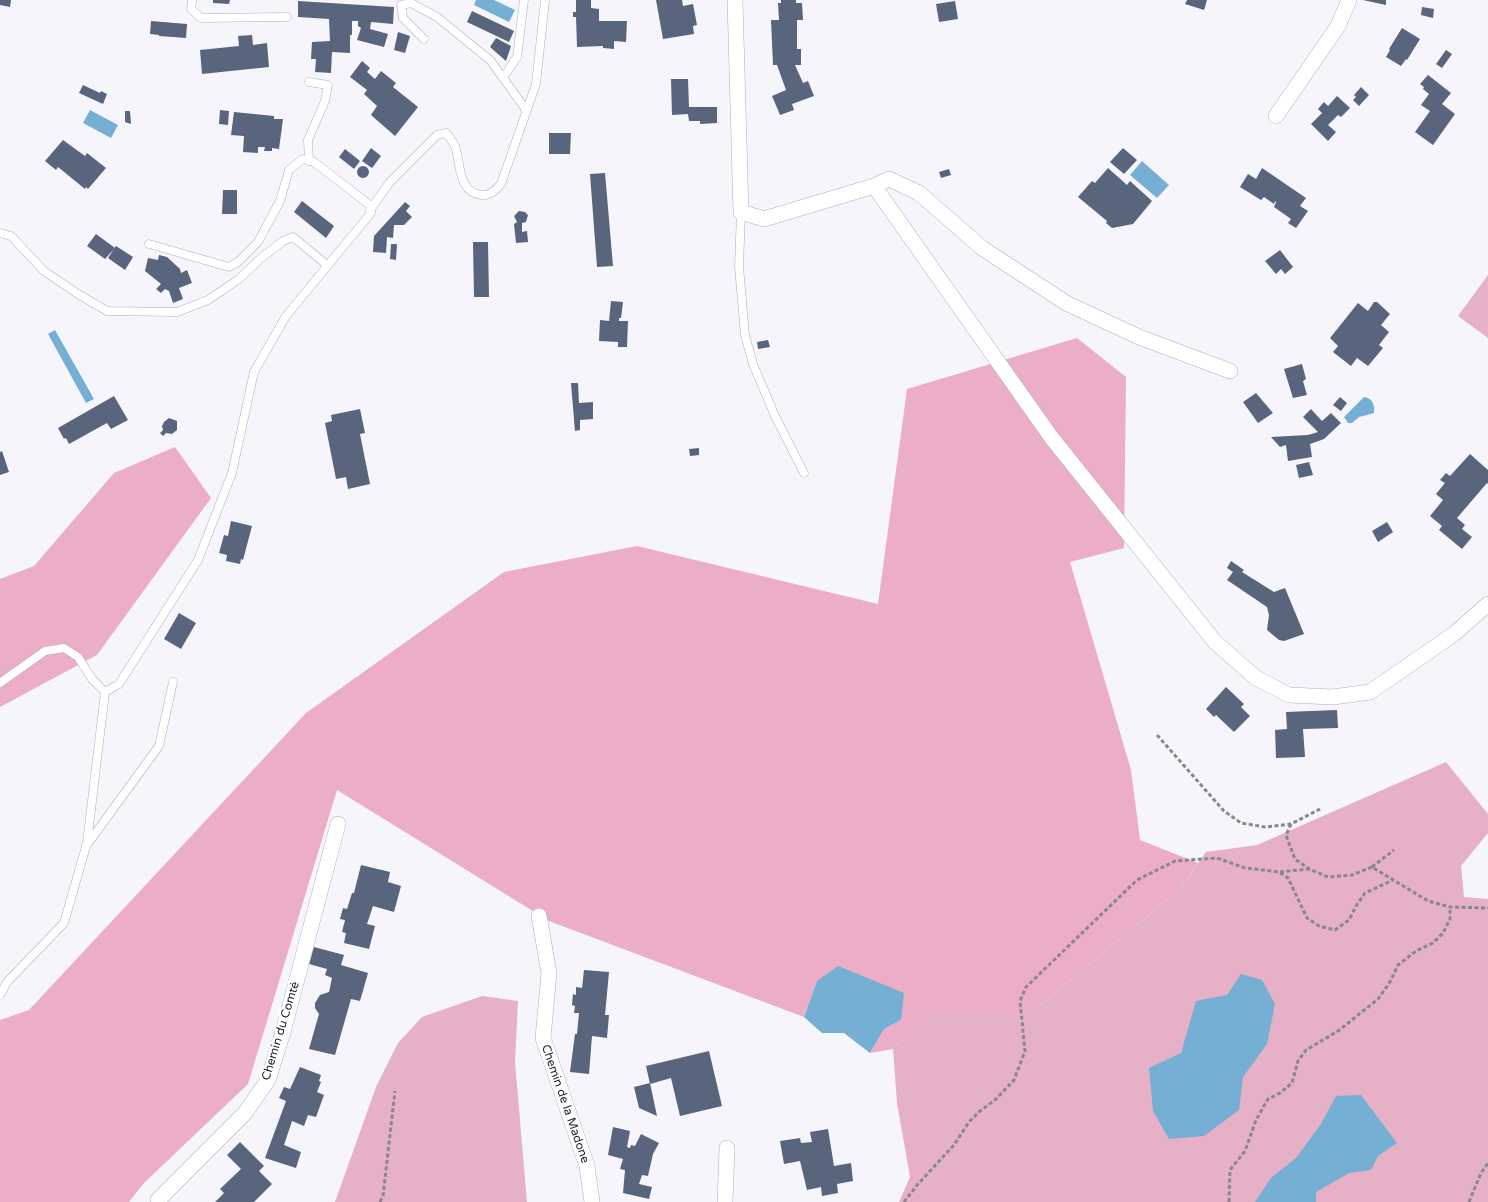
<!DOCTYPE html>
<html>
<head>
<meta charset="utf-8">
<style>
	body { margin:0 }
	canvas { display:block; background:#f6f5fb }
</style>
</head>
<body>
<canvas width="1488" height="1202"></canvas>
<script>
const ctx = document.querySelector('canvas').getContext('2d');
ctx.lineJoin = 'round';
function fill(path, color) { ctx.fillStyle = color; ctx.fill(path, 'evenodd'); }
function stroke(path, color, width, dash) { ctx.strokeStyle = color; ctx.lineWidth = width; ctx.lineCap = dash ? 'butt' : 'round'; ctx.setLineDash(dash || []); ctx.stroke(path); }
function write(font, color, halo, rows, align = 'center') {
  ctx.font = font + ' "Varela Round",sans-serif'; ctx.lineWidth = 5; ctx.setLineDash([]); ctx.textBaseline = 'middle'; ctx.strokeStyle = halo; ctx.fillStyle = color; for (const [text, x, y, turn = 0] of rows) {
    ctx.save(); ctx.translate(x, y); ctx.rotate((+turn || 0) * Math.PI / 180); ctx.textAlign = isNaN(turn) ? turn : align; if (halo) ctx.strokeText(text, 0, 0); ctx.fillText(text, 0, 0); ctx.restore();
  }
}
const green = new Path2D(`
	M 1488,275 L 1488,338 L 1458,316 Z
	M 1446,762 L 1488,814 L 1488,833 L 1461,866 L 1464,897 L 1488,899 L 1488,1202 L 899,1202 L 910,1177 L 897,1103 L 893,1049 L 928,1013 L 1031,1013 L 1179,890 L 1206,852 L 1257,845 Z
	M 482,996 L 518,1001 L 515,1062 L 527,1202 L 335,1202 L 376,1087 L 398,1043 L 422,1017 Z`);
const forest = new Path2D(`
	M 1077,338 L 1126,377 L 1124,548 L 1070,562 L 1131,770 L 1140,840 L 1198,863 L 1179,890 L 1031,1013 L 928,1013 L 893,1049 L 870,1053 L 884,1029 L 901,1020 L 817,981 L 804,1017 L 549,921 L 337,790 L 248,1084 L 143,1184 L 129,1202 L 0,1202 L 0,1020 L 29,1010 L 306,713 L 504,572 L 637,546 L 878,604 L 907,389 Z
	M 175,447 L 211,498 L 97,655 L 0,707 L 0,579 L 34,566 L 114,473 Z`);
const water = new Path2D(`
	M 476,0 L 494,0 L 515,10 L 509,22 L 474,5 Z
	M 90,110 L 118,125 L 111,138 L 83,123 Z
	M 1142,161 L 1169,185 L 1157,198 L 1130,175 Z
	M 55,330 L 94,399 L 86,403 L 48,334 Z
	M 1364,397 C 1373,398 1375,406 1374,413 L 1359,417 L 1352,423 L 1348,423 L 1344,417 Z
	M 838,966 L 904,993 L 901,1020 L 884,1029 L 870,1053 L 844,1033 L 822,1033 L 804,1017 L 817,981 Z
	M 1241,974 L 1262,980 L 1275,1004 L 1267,1044 L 1243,1077 L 1239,1110 L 1204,1136 L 1169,1139 L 1153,1111 L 1149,1068 L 1181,1053 L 1196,1001 L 1227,995 Z
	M 1361,1095 L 1397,1143 L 1378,1156 L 1371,1170 L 1349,1173 L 1316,1192 L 1316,1202 L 1255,1202 L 1271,1178 L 1296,1158 L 1321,1124 L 1336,1096 Z`);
const building = new Path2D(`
	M 0,0 L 11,0 L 10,7 L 0,5 Z
	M 213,0 L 230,0 L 229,4 L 213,3 Z
	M 576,0 L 591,0 L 591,8 L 599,9 L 599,21 L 627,21 L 626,42 L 614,41 L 614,49 L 603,48 L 603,46 L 577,47 L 576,17 L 573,17 L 573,12 L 576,12 Z
	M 656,0 L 682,0 L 683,6 L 693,4 L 697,25 L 693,26 L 694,34 L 663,39 Z
	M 781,0 L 796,0 L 796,3 L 802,3 L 803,20 L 797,20 L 797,49 L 801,49 L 801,65 L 795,65 L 803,83 L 808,81 L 814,96 L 792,104 L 794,110 L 780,115 L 772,96 L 786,90 L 777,65 L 773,65 L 771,20 L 779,20 L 778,3 L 781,3 Z
	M 1187,0 L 1207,0 L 1204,10 L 1185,4 Z
	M 1363,0 L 1386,0 L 1386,5 Z
	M 298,1 L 394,7 L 393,24 L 371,22 L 370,29 L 388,34 L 384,47 L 357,40 L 361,28 L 358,26 L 358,21 L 352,21 L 352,35 L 350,35 L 350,53 L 332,52 L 331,73 L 315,72 L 316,59 L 311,59 L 312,42 L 330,41 L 329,19 L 298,17 Z
	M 955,1 L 958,19 L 939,22 L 936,4 Z
	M 1422,7 L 1434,9 L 1433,18 L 1421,15 Z
	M 472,11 L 514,31 L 509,42 L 467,22 Z
	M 151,21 L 187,24 L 186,38 L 159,36 L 159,35 L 150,34 Z
	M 1402,28 L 1420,39 L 1407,60 L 1406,59 L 1401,66 L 1386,57 L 1390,50 L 1389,49 Z
	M 398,32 L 410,36 L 405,53 L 394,50 Z
	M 252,35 L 253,45 L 267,43 L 269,67 L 202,74 L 200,50 L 239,46 L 238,36 Z
	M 496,38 L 511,46 L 506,61 L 490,47 Z
	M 1446,50 L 1452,54 L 1442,68 L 1436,64 Z
	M 362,61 L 370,68 L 367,72 L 375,79 L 381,71 L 396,83 L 393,87 L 418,107 L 395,136 L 371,115 L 377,106 L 364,94 L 367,90 L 350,77 Z
	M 1428,75 L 1451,93 L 1442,104 L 1455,114 L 1433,145 L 1415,132 L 1430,111 L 1421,105 L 1429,94 L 1423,89 L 1424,87 L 1420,84 Z
	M 671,79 L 688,79 L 689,107 L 717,107 L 717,123 L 700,124 L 700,121 L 689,121 L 688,114 L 672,115 Z
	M 83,85 L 100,93 L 101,91 L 107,94 L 103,104 L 79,93 Z
	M 1361,87 L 1369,95 L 1359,106 L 1353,100 L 1356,97 L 1354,95 Z
	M 1337,96 L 1350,108 L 1341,117 L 1338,115 L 1328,125 L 1336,132 L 1328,141 L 1311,124 L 1322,113 L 1318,109 L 1324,102 L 1328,106 Z
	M 220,110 L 229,111 L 228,125 L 219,124 Z
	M 125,111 L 130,111 L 131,124 L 125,122 Z
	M 234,112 L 274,116 L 274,119 L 283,119 L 279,149 L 272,148 L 272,151 L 264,151 L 265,147 L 258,147 L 258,153 L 243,152 L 244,136 L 231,135 Z
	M 549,133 L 571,133 L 570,154 L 549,154 Z
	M 63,140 L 85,156 L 87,153 L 106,168 L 88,189 L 86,187 L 85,189 L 58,167 L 56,170 L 45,161 Z
	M 371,148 L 381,156 L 372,168 L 362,161 Z
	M 1123,148 L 1137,160 L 1124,174 L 1110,162 Z
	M 345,149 L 360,161 L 354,169 L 339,157 Z
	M357 172a6 6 0 1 1 12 0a6 6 0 1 1-12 0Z
	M 1108,168 L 1127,185 L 1130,181 L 1152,201 L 1133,224 L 1112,228 L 1106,223 L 1107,221 L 1078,197 L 1092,181 L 1095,183 Z
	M 1262,168 L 1306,198 L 1300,206 L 1308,211 L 1296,228 L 1288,223 L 1291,219 L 1274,207 L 1276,202 L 1275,201 L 1274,204 L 1264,197 L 1261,200 L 1240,187 L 1248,174 L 1256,179 Z
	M 949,169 L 951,175 L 941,178 L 939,172 Z
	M 605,173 L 613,266 L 597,267 L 590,174 Z
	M 223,190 L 237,190 L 237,214 L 222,214 Z
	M 302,201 L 334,226 L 326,238 L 294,212 Z
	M 405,202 L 410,206 L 406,211 L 412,217 L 404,225 L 394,225 L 393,238 L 387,237 L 386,253 L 373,252 L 374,236 Z
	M 519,211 L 525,212 L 528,215 L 526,222 L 522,223 L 522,232 L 527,231 L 528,242 L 516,243 L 514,224 L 517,222 L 514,216 Z
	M 96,234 L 115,248 L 105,259 L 87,246 Z
	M 473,242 L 488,242 L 489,297 L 474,297 Z
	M 391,244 L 397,244 L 396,260 L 390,259 Z
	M 116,246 L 133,257 L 125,270 L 108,258 Z
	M 1280,250 L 1293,267 L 1285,274 L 1281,269 L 1276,274 L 1265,261 Z
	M 159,255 L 167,257 L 180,269 L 181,273 L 187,270 L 192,283 L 179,288 L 183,299 L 173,303 L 169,291 L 165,289 L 161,293 L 156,289 L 161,284 L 145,271 L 148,258 L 158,260 Z
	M 611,301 L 623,302 L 621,318 L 619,318 L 619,321 L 628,321 L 627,347 L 618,347 L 618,342 L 599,341 L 600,320 L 609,321 Z
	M 1374,302 L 1377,302 L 1390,314 L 1381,325 L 1389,332 L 1379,345 L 1383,348 L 1368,366 L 1357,358 L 1351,366 L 1333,352 L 1338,346 L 1330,338 L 1358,303 L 1368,311 Z
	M 768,340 L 770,347 L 758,349 L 757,342 Z
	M 1302,364 L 1306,379 L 1303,381 L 1307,395 L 1293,398 L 1284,369 Z
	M 571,383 L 578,383 L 579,403 L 593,402 L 593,419 L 580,420 L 580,430 L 575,431 Z
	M 1256,393 L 1273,413 L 1258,423 L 1243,402 Z
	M 114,396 L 128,420 L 111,429 L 107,423 L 69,444 L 66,438 L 64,439 L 58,428 Z
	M 1340,397 L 1347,403 L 1341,411 L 1333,405 Z
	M 360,409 L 365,433 L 360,434 L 370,484 L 348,489 L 346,477 L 336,479 L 325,423 L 332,421 L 331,415 Z
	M 1311,409 L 1322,421 L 1331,413 L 1341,423 L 1324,439 L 1310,444 L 1312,457 L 1288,461 L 1286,445 L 1280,447 L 1271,437 L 1308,435 L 1318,432 L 1303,417 Z
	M 169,418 L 177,421 L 177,430 L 172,434 L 166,433 L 163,436 L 160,433 L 163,430 L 162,426 L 164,422 Z
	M 699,448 L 699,455 L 690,456 L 689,449 Z
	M 2,451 L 9,472 L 0,475 L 0,452 Z
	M 1470,454 L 1488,470 L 1488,484 L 1487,483 L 1457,518 L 1465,525 L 1462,529 L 1472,537 L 1462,549 L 1439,530 L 1442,526 L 1430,516 L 1443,500 L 1436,494 L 1445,483 L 1440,480 L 1446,473 L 1450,476 Z
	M 1309,462 L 1313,475 L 1299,478 L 1296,465 Z
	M 231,521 L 252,526 L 243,560 L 241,559 L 240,564 L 226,561 L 227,555 L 219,553 L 224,535 L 228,536 Z
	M 1387,522 L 1393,532 L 1378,542 L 1372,531 Z
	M 1231,561 L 1244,570 L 1242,572 L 1274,592 L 1285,588 L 1304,634 L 1284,641 L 1279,640 L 1267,630 L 1269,615 L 1267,607 L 1227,580 L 1233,572 L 1227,568 Z
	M 179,613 L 196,623 L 181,649 L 164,639 Z
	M 1226,687 L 1244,704 L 1241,707 L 1250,716 L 1234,732 L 1216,715 L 1214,717 L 1206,709 Z
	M 1337,710 L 1338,728 L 1303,729 L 1305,757 L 1276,758 L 1275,730 L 1287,729 L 1286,712 Z
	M 361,865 L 390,872 L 388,882 L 401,886 L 394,912 L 373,906 L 367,924 L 375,926 L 369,949 L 344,943 L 346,933 L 342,932 L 345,920 L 340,919 L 343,908 L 347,909 L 352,893 L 354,893 Z
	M 314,947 L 344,955 L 341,965 L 368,973 L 360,1001 L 351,999 L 335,1055 L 309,1049 L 319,1014 L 315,1008 L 315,1003 L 320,995 L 329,992 L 332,978 L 325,975 L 327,969 L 309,964 Z
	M 584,970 L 609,972 L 605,1015 L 609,1015 L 607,1038 L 592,1036 L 589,1074 L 570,1072 L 575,1034 L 577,1034 L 579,1013 L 574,1013 L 575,1006 L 572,1005 L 573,994 L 576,995 L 576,987 L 582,988 Z
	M 709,1051 L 722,1106 L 680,1116 L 671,1078 L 650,1084 L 646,1066 Z
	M 300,1067 L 321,1075 L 319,1081 L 321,1082 L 317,1092 L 324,1095 L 316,1117 L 308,1115 L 304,1126 L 292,1121 L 284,1145 L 301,1152 L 296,1168 L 265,1158 L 286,1101 L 279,1098 L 284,1087 L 290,1089 Z
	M 650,1083 L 657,1116 L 639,1108 L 634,1087 Z
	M 613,1127 L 630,1131 L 627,1147 L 630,1148 L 631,1145 L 635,1146 L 641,1134 L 659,1143 L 653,1154 L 648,1176 L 642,1175 L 639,1184 L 652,1187 L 649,1199 L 623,1193 L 625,1170 L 620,1169 L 623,1159 L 608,1155 Z
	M 828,1129 L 834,1166 L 851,1163 L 853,1181 L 837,1184 L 838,1193 L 822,1196 L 821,1187 L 807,1190 L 800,1161 L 784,1164 L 780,1141 L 800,1138 L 801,1143 L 812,1142 L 810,1132 Z
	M 240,1142 L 264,1166 L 259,1171 L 272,1184 L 254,1202 L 215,1202 L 224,1193 L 220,1189 L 241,1169 L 227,1155 Z`);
const path = new Path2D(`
	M 1157,735 L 1224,811 L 1241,823 L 1265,827 L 1291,824 L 1320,809
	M 1291,824 L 1286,835 L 1295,859 L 1309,869 L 1328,877 L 1352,875 L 1372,867 L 1428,901 L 1450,907 L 1488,908
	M 1372,867 L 1394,850
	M 1280,872 L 1308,869
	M 380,1202 L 383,1196 L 395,1091
	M 904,1202 L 918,1184 L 954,1145 L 969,1122 L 979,1112 L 996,1099 L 1014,1080 L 1025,1051 L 1020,1001 L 1026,987 L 1137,880 L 1175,861 L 1217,858 L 1245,868 L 1279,872 L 1288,878 L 1307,918 L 1319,926 L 1335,930 L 1349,920 L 1356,906 L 1365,893 L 1393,880
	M 1229,1202 L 1230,1170 L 1245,1151 L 1256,1120 L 1268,1099 L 1280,1093 L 1292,1083 L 1298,1061 L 1306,1050 L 1338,1031 L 1378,999 L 1390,982 L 1398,965 L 1416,951 L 1433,943 L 1443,933 L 1450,919 L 1450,907
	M 1469,1202 L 1481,1173 L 1488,1163`);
const service = new Path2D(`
	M 192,0 L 191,9 L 201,18 L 287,17
	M 424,39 L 403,18 L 401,5 L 411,3 L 437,17 L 490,60 L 527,111
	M 503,78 L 517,57 L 524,0
	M 309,161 L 308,140 L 325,101 L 328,85 L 309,82
	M 370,210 L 390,182 L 437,135 L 446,133 C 449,137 453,142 455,146 C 461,162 457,192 481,195 C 490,196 496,190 501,184 L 536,84 L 545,0
	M 741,212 L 739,267 L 745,335 L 753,364 L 775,416 L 804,473
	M 0,233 L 11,236 L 44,271 L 78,294 L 107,311 L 177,312 L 208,300 L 239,279 L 260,259 L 283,241 L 293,237 L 327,265
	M 0,683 L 45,651 L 64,648 L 78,657 L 92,679 L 105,692 L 119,684 L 198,560 L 232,473 L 254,372 L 286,316 L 371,213 L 371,206 L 314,162 L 303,159 L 289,170 L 280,201 L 258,242 L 238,262 L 229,267 L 149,244
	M 89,842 L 159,746 L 173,682
	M 0,995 L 7,982 L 64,923 L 87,843 L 105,692`);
const minor = new Path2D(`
	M 735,0 L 741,212 L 764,219 L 874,186 L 889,179 L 919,193 L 982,248 L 1066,303 L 1139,337 L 1230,371
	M 1276,116 L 1338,26 L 1349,0
	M 874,186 L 1051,437 L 1215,642 L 1256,678 L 1289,695 L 1333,697 L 1370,692 L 1454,634 L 1488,604
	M 539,916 L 549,973 L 543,1038 L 587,1166 L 592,1202
	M 158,1200 L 245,1113 L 268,1080 L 283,1032 L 338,824
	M 725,1202 L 727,1148`);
const streetNames = [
	["Chemin du Comté",281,1031,-73],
	["Chemin de la Madone",565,1104,71]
];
fill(green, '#e6b0c6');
fill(forest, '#ecadc7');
fill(water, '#75afd3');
fill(building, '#59647d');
stroke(service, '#b1abc8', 9);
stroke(minor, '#b1abc8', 16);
stroke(path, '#88878f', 3, [4, 2.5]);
stroke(service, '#fff', 8);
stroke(minor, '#fff', 15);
write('12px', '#211f2a', '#fff', streetNames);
</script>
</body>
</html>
